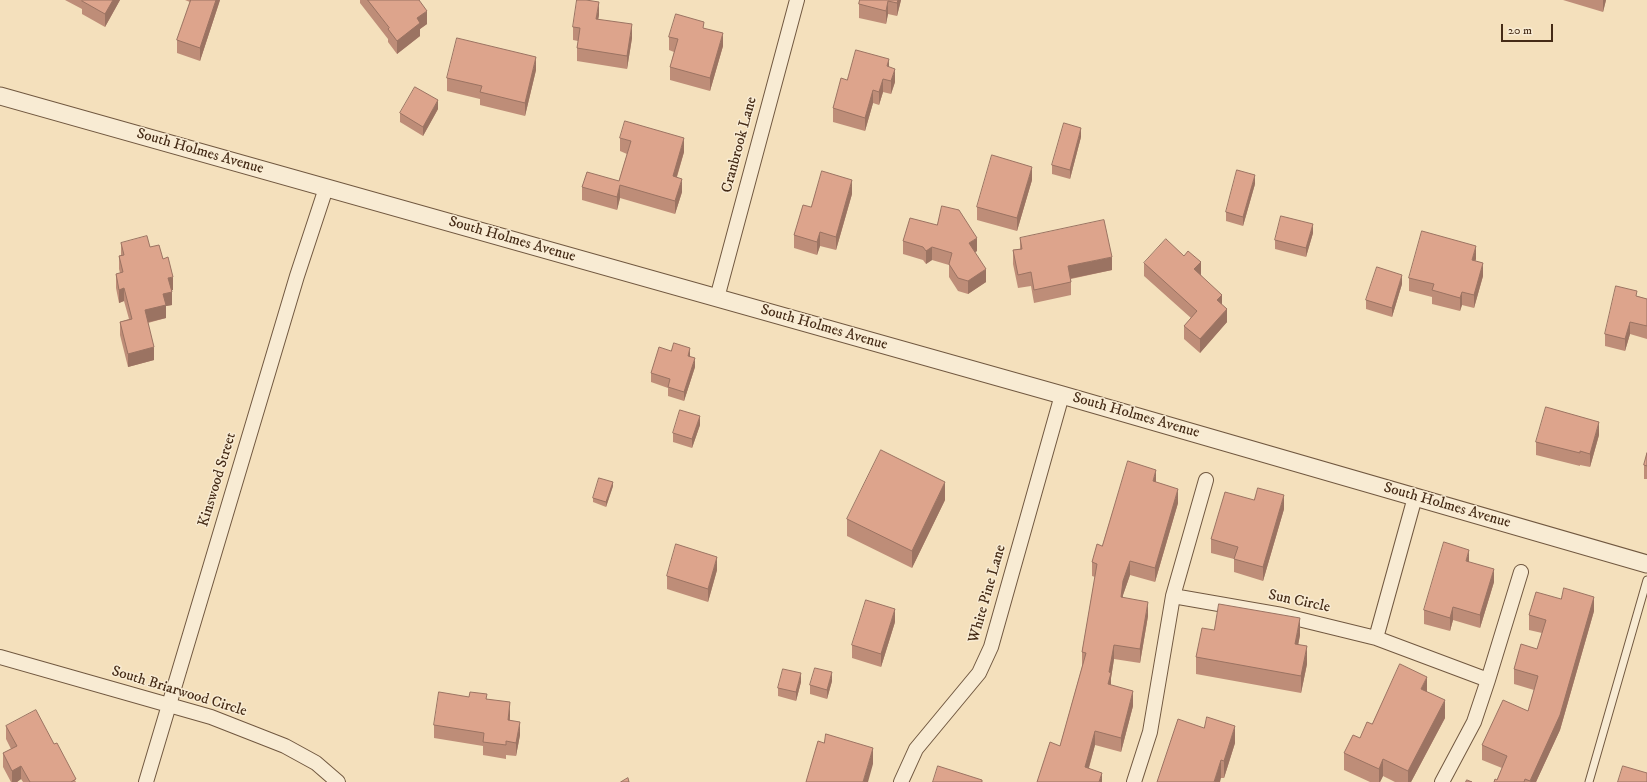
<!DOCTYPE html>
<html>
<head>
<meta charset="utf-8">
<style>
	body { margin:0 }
	#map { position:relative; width:1647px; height:782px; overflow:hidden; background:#f4e0bc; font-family:"IM FELL DW Pica",serif }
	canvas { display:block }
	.scale { position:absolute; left:1501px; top:24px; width:52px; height:18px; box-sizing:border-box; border:2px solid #452b16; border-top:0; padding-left:5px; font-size:12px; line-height:14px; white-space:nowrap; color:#452b16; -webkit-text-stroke:3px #f8ebd3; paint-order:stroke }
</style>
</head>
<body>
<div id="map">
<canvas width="1647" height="782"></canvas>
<div class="scale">20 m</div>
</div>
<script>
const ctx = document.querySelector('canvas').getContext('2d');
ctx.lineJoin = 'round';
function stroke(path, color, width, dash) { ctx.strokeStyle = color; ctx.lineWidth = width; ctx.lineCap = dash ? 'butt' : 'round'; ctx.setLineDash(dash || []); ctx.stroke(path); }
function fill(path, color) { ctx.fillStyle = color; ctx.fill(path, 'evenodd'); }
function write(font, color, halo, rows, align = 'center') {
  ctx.font = font + ' "IM FELL DW Pica",serif'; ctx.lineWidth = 3; ctx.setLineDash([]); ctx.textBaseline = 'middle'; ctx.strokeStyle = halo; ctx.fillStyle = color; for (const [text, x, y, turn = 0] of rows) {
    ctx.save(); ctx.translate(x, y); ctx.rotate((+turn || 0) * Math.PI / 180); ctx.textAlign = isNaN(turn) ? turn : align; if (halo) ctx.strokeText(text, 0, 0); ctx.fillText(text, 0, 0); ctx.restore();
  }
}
const service = new Path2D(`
	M 1589,782 L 1647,580`);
const minor = new Path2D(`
	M 717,298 L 797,0
	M 1173,596 L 1282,615 L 1376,638 L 1488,680
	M 1376,638 L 1415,497
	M 0,657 L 211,717 L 285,746 L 316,763 L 338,782
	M 146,782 L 297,276 L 326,188
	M 901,782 L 916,749 L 979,673 L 991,647 L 1062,395
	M 1134,782 L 1150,732 L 1173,596 L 1206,480
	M 1442,782 L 1474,722 L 1488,680 L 1521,572`);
const tertiary = new Path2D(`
	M 0,96 L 1062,395 L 1647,564`);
const wall = new Path2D(`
	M 65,0 L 120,0 L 105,27 L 82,14 L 82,9 Z
	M 185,0 L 220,0 L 200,61 L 177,53 L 177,40 L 190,2 Z
	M 360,0 L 419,0 L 427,24 L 420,29 L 420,36 L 397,54 L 388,42 L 388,39 L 360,3 Z
	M 860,0 L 901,0 L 897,16 L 888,14 L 886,24 L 859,18 L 859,4 Z
	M 1563,0 L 1606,0 L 1603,12 Z
	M 599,15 L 598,19 L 632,38 L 627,69 L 577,61 L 577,48 L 578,41 L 573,40 L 573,27 Z
	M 704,28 L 723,46 L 710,91 L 670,80 L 670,67 L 674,52 L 669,50 L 669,37 Z
	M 889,67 L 895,82 L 891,94 L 883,92 L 879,105 L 873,103 L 865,131 L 833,122 L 833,108 L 847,80 Z
	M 536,70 L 525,116 L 480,105 L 480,99 L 447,91 L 447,78 Z
	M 438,109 L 423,136 L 400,122 L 400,113 Z
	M 1081,137 L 1070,179 L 1052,174 L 1052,165 Z
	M 620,138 L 684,152 L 677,177 L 682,192 L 675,214 L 620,198 L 617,210 L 582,200 L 582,187 L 619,181 L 627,154 L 620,151 Z
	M 1032,180 L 1017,231 L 977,220 L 977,207 Z
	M 1255,184 L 1243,226 L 1226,221 L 1226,212 Z
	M 852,194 L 836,250 L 820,246 L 817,255 L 794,248 L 794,235 L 811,207 Z
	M 1313,233 L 1306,257 L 1275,249 L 1275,240 Z
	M 1020,238 L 1112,270 L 1071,279 L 1071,295 L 1034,303 L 1031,286 L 1018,288 L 1013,264 L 1013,250 L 1020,249 Z
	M 903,241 L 977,251 L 975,252 L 986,282 L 968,294 L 958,291 L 949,277 L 949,265 L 932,260 L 926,264 L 923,260 L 903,254 Z
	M 121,243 L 150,247 L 163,259 L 173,290 L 172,290 L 172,305 L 166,306 L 166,318 L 148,323 L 154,360 L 128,367 L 120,335 L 120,322 L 129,319 L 124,301 L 119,303 L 116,288 L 116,274 L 120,273 L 119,269 L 119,256 L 121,255 Z
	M 1476,259 L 1475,261 L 1483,276 L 1474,308 L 1462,305 L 1460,311 L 1432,304 L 1432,297 L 1409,291 L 1409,278 Z
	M 1144,263 L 1201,275 L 1222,305 L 1227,322 L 1200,353 L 1184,339 L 1184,326 L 1191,318 L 1144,276 Z
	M 1402,284 L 1392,317 L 1366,309 L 1366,300 Z
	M 1637,296 L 1647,299 L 1647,339 L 1630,334 L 1625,351 L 1605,346 L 1605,334 Z
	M 690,356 L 695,367 L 684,401 L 668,396 L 668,388 L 651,382 L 651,373 Z
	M 700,425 L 692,448 L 673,442 L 673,433 Z
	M 1599,435 L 1590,467 L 1580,465 L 1580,466 L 1536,455 L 1536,442 Z
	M 1647,453 L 1647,479 L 1644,479 L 1644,465 Z
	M 1156,482 L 1178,503 L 1155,582 L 1130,575 L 1123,595 L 1123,598 L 1148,616 L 1140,663 L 1114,659 L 1111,678 L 1111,685 L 1133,706 L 1121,752 L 1095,745 L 1089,768 L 1102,782 L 1060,746 L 1082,667 L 1082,652 L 1095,577 L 1092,576 L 1092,562 L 1102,546 Z
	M 613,486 L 606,507 L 593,502 L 593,498 Z
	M 945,500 L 912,568 L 847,536 L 847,519 Z
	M 1254,500 L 1284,509 L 1263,581 L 1234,572 L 1234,559 L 1211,553 L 1211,539 Z
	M 1469,562 L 1494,582 L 1480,628 L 1453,620 L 1450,631 L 1424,624 L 1424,610 Z
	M 717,570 L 708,602 L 667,589 L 667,576 Z
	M 1594,611 L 1560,730 L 1536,782 L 1494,782 L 1497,780 L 1502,768 L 1482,760 L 1482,745 L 1528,711 L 1534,690 L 1514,684 L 1514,669 L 1537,649 L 1542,633 L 1529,630 L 1529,615 Z
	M 895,622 L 881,667 L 852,658 L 852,645 Z
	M 1214,630 L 1300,635 L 1298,645 L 1307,664 L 1301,693 L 1196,674 L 1196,657 Z
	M 832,681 L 827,699 L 810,694 L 810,685 Z
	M 801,682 L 796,701 L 778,696 L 778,688 Z
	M 1427,692 L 1445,718 L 1411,782 L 1395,782 L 1383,776 L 1380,782 L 1370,782 L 1344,770 L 1344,753 L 1360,738 L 1372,724 Z
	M 469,697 L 487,699 L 510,716 L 510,720 L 520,735 L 516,756 L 506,755 L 506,759 L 483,755 L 483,746 L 434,738 L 434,725 Z
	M 6,726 L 54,744 L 76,782 L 23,782 L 21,779 L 17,782 L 11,782 L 3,767 L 3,753 L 11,749 L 6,739 Z
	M 1204,728 L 1235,743 L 1224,778 L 1221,778 Z`);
const shadedWall = new Path2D(`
	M 113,0 L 120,0 L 105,27 L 105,14 Z
	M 216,0 L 220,0 L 200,61 L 200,48 Z
	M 898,0 L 901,0 L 897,16 L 897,3 Z
	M 1603,0 L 1606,0 L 1603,12 Z
	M 888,1 L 888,14 L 886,24 L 886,11 Z
	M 599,2 L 599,15 L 596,32 L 596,19 Z
	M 427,11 L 427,24 L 420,29 L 420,36 L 397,54 L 397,41 L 417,18 Z
	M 632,24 L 632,38 L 627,69 L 627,56 Z
	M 723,33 L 723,46 L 710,91 L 710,78 Z
	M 536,57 L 536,70 L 525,116 L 525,103 Z
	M 889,59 L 889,72 L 887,66 Z
	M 895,69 L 895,82 L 891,94 L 891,81 Z
	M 883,79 L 883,92 L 879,105 L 879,92 Z
	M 873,90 L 873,103 L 865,131 L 865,118 Z
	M 438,100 L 438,109 L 423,136 L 423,127 Z
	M 1081,128 L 1081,137 L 1070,179 L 1070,170 Z
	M 684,138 L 684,152 L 673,189 L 673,176 Z
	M 1032,167 L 1032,180 L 1017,231 L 1017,218 Z
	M 1255,175 L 1255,184 L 1243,226 L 1243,217 Z
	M 682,179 L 682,192 L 675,214 L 675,201 Z
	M 852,180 L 852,194 L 836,250 L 836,237 Z
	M 620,185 L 620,198 L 617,210 L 617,197 Z
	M 1313,224 L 1313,233 L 1306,257 L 1306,248 Z
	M 820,232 L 820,246 L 817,255 L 817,242 Z
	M 977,238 L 977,251 L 969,256 L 969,243 Z
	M 1476,246 L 1476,259 L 1472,273 L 1472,260 Z
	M 932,247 L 932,260 L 926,264 L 926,251 Z
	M 1112,257 L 1112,270 L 1068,279 L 1068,266 Z
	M 1201,262 L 1201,276 L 1194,269 Z
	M 1483,263 L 1483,276 L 1474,308 L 1474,295 Z
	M 986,269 L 986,282 L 968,294 L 968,281 Z
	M 1402,275 L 1402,284 L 1392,317 L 1392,308 Z
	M 173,277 L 173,290 L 168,291 L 168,278 Z
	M 124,288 L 124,301 L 119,303 L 119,290 Z
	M 172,292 L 172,305 L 166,306 L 166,318 L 145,323 L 145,310 L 163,294 Z
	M 1462,292 L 1462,305 L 1460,311 L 1460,298 Z
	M 1222,295 L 1222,308 L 1217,300 Z
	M 1227,309 L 1227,322 L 1200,353 L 1200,339 Z
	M 1630,322 L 1630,334 L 1625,351 L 1625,339 Z
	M 154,347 L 154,360 L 128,367 L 128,354 Z
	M 690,348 L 690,357 L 688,356 Z
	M 695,358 L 695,367 L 684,401 L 684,392 Z
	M 700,416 L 700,425 L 692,448 L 692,439 Z
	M 1599,422 L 1599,435 L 1590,467 L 1590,454 Z
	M 1156,470 L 1156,484 L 1153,481 Z
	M 613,482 L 613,486 L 606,507 L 606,502 Z
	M 945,482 L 945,500 L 912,568 L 912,551 Z
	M 1178,489 L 1178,503 L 1155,582 L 1155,568 Z
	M 1284,495 L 1284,509 L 1263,581 L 1263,567 Z
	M 1469,550 L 1469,563 L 1466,561 Z
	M 717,557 L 717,570 L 708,602 L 708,589 Z
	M 1130,561 L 1130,575 L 1123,595 L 1121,612 L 1121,597 L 1123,581 Z
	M 1494,569 L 1494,582 L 1480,628 L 1480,615 Z
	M 1594,597 L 1594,611 L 1560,730 L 1536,782 L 1530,782 Z
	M 1148,602 L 1148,616 L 1140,663 L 1140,649 Z
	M 1453,607 L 1453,620 L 1450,631 L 1450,618 Z
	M 895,609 L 895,622 L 881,667 L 881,654 Z
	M 1300,618 L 1300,635 L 1295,661 L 1295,644 Z
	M 1114,645 L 1114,659 L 1111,678 L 1111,687 L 1108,684 L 1109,672 Z
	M 1307,646 L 1307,664 L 1301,693 L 1301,676 Z
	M 832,672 L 832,681 L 827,699 L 827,690 Z
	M 801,673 L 801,682 L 796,701 L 796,692 Z
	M 1427,677 L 1427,694 L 1421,689 Z
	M 1133,691 L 1133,706 L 1121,752 L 1121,738 Z
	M 1445,700 L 1445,718 L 1411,782 L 1408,782 L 1408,771 Z
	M 510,702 L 510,716 L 508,733 L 508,720 Z
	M 520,722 L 520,735 L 516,756 L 516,743 Z
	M 1235,726 L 1235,743 L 1224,778 L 1224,761 Z
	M 1095,731 L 1095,745 L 1085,781 L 1085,767 Z
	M 873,748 L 873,764 L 868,782 L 863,782 Z
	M 1383,759 L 1383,776 L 1380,782 L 1379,782 L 1379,769 Z
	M 1221,760 L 1221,778 L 1220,782 L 1214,782 Z
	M 21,766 L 21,779 L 17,782 L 12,782 L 12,771 Z
	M 1102,773 L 1102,782 L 1099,782 Z`);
const building = new Path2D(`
	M 83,0 L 113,0 L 105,14 L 82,1 Z
	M 191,0 L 216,0 L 200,48 L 177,40 Z
	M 368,0 L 419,0 L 427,11 L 417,18 L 420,23 L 397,41 L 388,29 L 389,28 Z
	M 577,0 L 586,0 L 599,2 L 596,19 L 632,24 L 627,56 L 577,48 L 580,28 L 573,27 Z
	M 860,0 L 898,0 L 897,3 L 888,1 L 886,11 L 859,4 Z
	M 676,14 L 704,22 L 703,28 L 723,33 L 710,78 L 670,67 L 678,39 L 669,37 Z
	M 457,38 L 536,57 L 525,103 L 480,92 L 482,86 L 447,78 Z
	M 856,50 L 889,59 L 887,66 L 895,69 L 891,81 L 883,79 L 879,92 L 873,90 L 865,118 L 833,108 L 841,78 L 847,80 Z
	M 415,87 L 438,100 L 423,127 L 400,113 Z
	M 625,121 L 684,138 L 673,176 L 682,179 L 675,201 L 620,185 L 617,197 L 582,187 L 587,172 L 619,181 L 631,141 L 620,138 Z
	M 1064,123 L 1081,128 L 1070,170 L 1052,165 Z
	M 992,155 L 1032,167 L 1017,218 L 977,207 Z
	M 1237,170 L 1255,175 L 1243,217 L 1226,212 Z
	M 822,171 L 852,180 L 836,237 L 820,232 L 817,242 L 794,235 L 803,205 L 811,207 Z
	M 942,206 L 959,210 L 977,238 L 969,243 L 986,269 L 968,281 L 958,278 L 949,264 L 952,253 L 932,247 L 926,251 L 923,247 L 903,241 L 910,218 L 937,225 Z
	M 1281,216 L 1313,224 L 1306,248 L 1275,240 Z
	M 1104,220 L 1112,257 L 1068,266 L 1071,282 L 1034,290 L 1031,272 L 1018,275 L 1013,250 L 1022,249 L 1020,238 Z
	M 1422,231 L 1476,246 L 1472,260 L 1483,263 L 1474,295 L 1462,292 L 1460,298 L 1432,290 L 1434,284 L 1409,278 Z
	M 147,236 L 150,247 L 159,245 L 163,259 L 168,257 L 173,277 L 168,278 L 172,292 L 163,294 L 166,305 L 145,310 L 154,347 L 128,354 L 120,322 L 132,319 L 124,288 L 119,290 L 116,274 L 123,272 L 119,256 L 124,255 L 121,243 Z
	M 1166,239 L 1184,256 L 1188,251 L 1201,262 L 1194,269 L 1222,295 L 1217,300 L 1227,309 L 1200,339 L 1184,326 L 1197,311 L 1144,263 Z
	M 1377,267 L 1402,275 L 1392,308 L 1366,300 Z
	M 1616,286 L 1637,291 L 1636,296 L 1647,299 L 1647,326 L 1630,322 L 1625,339 L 1605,334 Z
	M 674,343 L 690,348 L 688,356 L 695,358 L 684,392 L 668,387 L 670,379 L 651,373 L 659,347 L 671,351 Z
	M 1546,407 L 1599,422 L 1590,454 L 1580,451 L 1580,453 L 1536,442 Z
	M 680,410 L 700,416 L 692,439 L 673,433 Z
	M 881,450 L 945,482 L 912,551 L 847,519 Z
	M 1647,453 L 1647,466 L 1644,465 Z
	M 1128,461 L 1156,470 L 1153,481 L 1178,489 L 1155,568 L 1130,561 L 1123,581 L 1121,597 L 1148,602 L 1140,649 L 1114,645 L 1109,672 L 1111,673 L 1108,684 L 1133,691 L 1121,738 L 1095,731 L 1085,767 L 1102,773 L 1099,782 L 1037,782 L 1050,742 L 1060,746 L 1086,653 L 1082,652 L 1097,564 L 1092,562 L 1097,544 L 1102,546 Z
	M 599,478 L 613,482 L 606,502 L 593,498 Z
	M 1258,488 L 1284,495 L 1263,567 L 1234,559 L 1238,547 L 1211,539 L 1225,492 L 1254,500 Z
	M 1444,542 L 1469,550 L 1466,561 L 1494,569 L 1480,615 L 1453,607 L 1450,618 L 1424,610 Z
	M 676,544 L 717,557 L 708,589 L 667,576 Z
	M 1564,588 L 1594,597 L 1560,715 L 1530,781 L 1525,779 L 1524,782 L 1494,782 L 1495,779 L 1497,780 L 1507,756 L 1482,745 L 1503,700 L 1528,711 L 1538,676 L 1514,669 L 1521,644 L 1537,649 L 1546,620 L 1529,615 L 1536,592 L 1561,599 Z
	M 866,600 L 895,609 L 881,654 L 852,645 Z
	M 1219,604 L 1300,618 L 1295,644 L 1307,646 L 1301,676 L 1196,657 L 1202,628 L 1214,630 Z
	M 1400,664 L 1427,677 L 1421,689 L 1445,700 L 1408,771 L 1383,759 L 1379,769 L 1344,753 L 1353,735 L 1360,738 L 1367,722 L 1372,724 Z
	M 815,668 L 832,672 L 827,690 L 810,685 Z
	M 783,669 L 801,673 L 796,692 L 778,688 Z
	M 439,692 L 469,697 L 470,692 L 487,694 L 486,699 L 510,702 L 508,720 L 520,722 L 516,743 L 506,741 L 506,745 L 483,742 L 484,733 L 434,725 Z
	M 36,710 L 54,744 L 57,743 L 76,779 L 71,782 L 30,782 L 21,766 L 12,771 L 3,753 L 17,746 L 6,726 Z
	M 1207,717 L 1235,726 L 1224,761 L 1221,760 L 1214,782 L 1157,782 L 1178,719 L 1204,728 Z
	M 826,734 L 873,748 L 863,782 L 806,782 L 818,741 L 824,743 Z
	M 938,766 L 982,780 L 982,782 L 933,782 Z
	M 1623,766 L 1647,773 L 1647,782 L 1618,782 Z
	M 628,778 L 629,782 L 621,782 Z
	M 1467,780 L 1472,782 L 1466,782 Z`);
const streetNames = [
	["Cranbrook Lane",740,145,-75],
	["South Holmes Avenue",200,152,16],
	["South Holmes Avenue",512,240,16],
	["South Holmes Avenue",824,328,16],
	["South Holmes Avenue",1136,416,16],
	["Kinswood Street",218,480,-73],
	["South Holmes Avenue",1447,506,16],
	["White Pine Lane",988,594,-74],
	["Sun Circle",1299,602,12],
	["South Briarwood Circle",179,692,17]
];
stroke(service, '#715840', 9);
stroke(minor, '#715840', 16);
stroke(tertiary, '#715840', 19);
stroke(service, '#f8ebd3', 7);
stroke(minor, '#f8ebd3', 14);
stroke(tertiary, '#f8ebd3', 17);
fill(wall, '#be8d78');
fill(shadedWall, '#9b7362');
fill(building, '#dda48c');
stroke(building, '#9b7362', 1);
write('15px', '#452b16', '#f8ebd3', streetNames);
</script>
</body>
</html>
